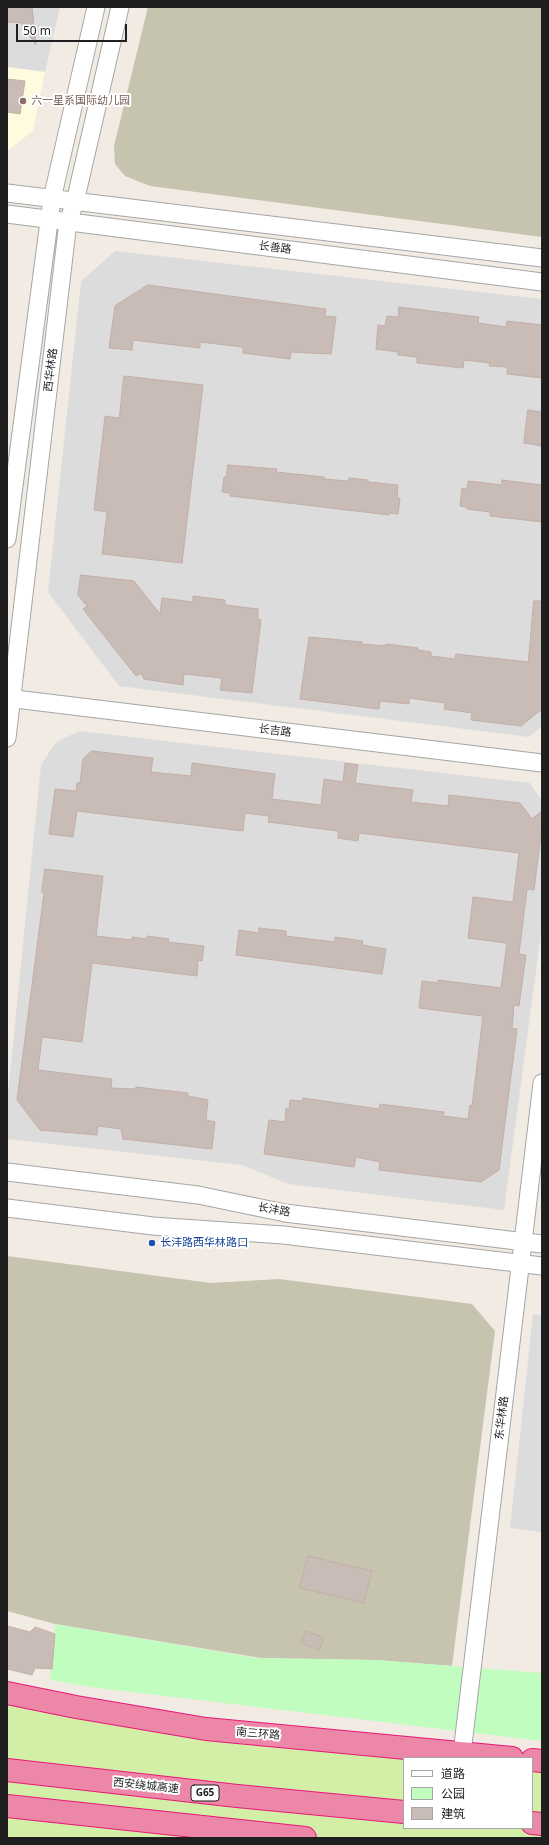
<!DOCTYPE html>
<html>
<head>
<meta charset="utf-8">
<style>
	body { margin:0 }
	#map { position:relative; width:549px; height:1845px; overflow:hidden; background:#f1ebe4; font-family:"Noto Sans","Noto Sans SC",sans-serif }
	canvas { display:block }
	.frame { position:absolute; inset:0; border:8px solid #1f1f1f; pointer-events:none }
	.legend { position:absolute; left:403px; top:1757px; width:130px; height:72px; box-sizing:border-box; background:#fff; border:1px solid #a5a5a5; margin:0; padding:5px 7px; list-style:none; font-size:12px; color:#1f1f1f }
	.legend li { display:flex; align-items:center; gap:8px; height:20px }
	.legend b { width:20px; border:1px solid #a5a5a5 }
	.scale { position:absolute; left:16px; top:24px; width:111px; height:18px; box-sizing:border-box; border:2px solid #1f1f1f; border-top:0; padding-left:5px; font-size:12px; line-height:14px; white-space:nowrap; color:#1f1f1f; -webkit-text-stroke:3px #fff; paint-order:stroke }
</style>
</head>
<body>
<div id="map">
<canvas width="549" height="1845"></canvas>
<div class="frame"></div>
<ul class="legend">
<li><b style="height:5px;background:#fff"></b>道路</li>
<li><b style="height:11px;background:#c1fdbf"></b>公园</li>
<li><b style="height:11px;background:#c9bcb7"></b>建筑</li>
</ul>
<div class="scale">50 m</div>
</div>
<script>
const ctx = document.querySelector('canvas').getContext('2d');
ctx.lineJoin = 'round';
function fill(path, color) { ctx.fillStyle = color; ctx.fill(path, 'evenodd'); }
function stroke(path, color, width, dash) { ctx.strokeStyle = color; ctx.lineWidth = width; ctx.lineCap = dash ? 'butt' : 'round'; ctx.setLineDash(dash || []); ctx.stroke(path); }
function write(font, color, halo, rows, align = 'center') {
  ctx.font = font + ' "Noto Sans","Noto Sans SC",sans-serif'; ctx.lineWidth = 4; ctx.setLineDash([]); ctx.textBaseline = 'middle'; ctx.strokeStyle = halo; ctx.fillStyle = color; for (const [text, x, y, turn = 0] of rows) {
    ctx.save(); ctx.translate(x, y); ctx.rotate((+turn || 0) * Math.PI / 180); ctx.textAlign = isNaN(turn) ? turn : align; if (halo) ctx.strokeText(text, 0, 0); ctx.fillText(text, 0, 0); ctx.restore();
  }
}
const residential = new Path2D(`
	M 7,7 L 60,7 L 45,72 L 7,67 Z
	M 115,251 L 542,299 L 542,726 L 529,737 L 119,686 L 48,592 L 81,281 Z
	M 79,731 L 530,783 L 542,801 L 542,926 L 504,1210 L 288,1184 L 242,1165 L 7,1139 L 7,1103 L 41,765 L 55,743 Z
	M 533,1314 L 542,1316 L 542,1532 L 510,1528 Z`);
const education = new Path2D(`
	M 7,67 L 45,72 L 33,131 L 7,151 Z`);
const construction = new Path2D(`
	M 148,7 L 542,7 L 542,237 L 150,186 L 125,176 L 115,164 L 114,146 Z
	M 7,1256 L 211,1283 L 279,1279 L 472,1304 L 495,1331 L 452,1666 L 376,1660 L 261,1658 L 55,1624 L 7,1611 Z`);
const grass = new Path2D(`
	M 7,1701 L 404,1758 L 404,1828 L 532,1828 L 532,1768 L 542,1769 L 542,1838 L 7,1838 Z`);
const park = new Path2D(`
	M 55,1624 L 256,1658 L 376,1660 L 542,1673 L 542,1741 L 90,1687 L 50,1680 Z`);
const building = new Path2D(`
	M 7,7 L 32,7 L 36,45 L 21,23 L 7,22 Z
	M 7,79 L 25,81 L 20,114 L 7,112 Z
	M 148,285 L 326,309 L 325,316 L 336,317 L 331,354 L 291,352 L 290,359 L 243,353 L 243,347 L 200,342 L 200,348 L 133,340 L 132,350 L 109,348 L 115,306 Z
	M 399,307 L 479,317 L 478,323 L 506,327 L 507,321 L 542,325 L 542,378 L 507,374 L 507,367 L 489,366 L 490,363 L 464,360 L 463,368 L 417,363 L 417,357 L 398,355 L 398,352 L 376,349 L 378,325 L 385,326 L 387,316 L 398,317 Z
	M 124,376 L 203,385 L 182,563 L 102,554 L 107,512 L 94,510 L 105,416 L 119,418 Z
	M 528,410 L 542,412 L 542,446 L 524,443 Z
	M 228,465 L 277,469 L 276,472 L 324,477 L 324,479 L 348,481 L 349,478 L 368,480 L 368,482 L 398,485 L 397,498 L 400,498 L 398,514 L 389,513 L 389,515 L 230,496 L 230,493 L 222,492 L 224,477 L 226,477 Z
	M 502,480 L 542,485 L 542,522 L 490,516 L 490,512 L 467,509 L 467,507 L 460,506 L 462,488 L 467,489 L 468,481 L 502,485 Z
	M 81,575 L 134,581 L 160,614 L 162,598 L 193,602 L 193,596 L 225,600 L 225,605 L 258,609 L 258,619 L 261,620 L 252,693 L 220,690 L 222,678 L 184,674 L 183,685 L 144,679 L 141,673 L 136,676 L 83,609 L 87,606 L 78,595 Z
	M 534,601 L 542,601 L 542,709 L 521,726 L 471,720 L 472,713 L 444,709 L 445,703 L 409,698 L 409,704 L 380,701 L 379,709 L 300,699 L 309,637 L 362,642 L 361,644 L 385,646 L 386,644 L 418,648 L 418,650 L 431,652 L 431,656 L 455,659 L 456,654 L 528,662 Z
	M 92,751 L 153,758 L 151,772 L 191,776 L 192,763 L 275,774 L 272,799 L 321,805 L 324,779 L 343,782 L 345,763 L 358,765 L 355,783 L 413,790 L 411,802 L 448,806 L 449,795 L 520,803 L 532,819 L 542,811 L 542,827 L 534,890 L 527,889 L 519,954 L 526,955 L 519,1006 L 514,1005 L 512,1028 L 517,1029 L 499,1170 L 481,1182 L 379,1170 L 380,1162 L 356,1157 L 354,1167 L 264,1154 L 269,1120 L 285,1122 L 286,1108 L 289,1109 L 290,1100 L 302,1101 L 303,1098 L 379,1109 L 380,1104 L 444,1112 L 443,1116 L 468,1119 L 470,1105 L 472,1106 L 483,1016 L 419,1008 L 422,981 L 438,983 L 438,980 L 501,988 L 507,943 L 468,938 L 473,897 L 513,902 L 519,853 L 359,833 L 358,841 L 338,838 L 338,831 L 268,822 L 269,816 L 245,813 L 243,831 L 77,811 L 73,837 L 49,834 L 55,789 L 76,791 L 77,783 L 80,783 L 83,759 Z
	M 45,869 L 103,876 L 96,936 L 132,940 L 132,937 L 147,939 L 147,936 L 169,939 L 168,942 L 204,946 L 202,961 L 198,960 L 197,976 L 92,963 L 82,1042 L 42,1037 L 38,1070 L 112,1079 L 111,1088 L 135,1089 L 136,1087 L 188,1093 L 188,1096 L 208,1100 L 206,1120 L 215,1122 L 212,1149 L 123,1139 L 121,1129 L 98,1126 L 97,1135 L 40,1130 L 17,1100 L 44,893 L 42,892 Z
	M 259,928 L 286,931 L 286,936 L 335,942 L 335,937 L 363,941 L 362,945 L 386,949 L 382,974 L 236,955 L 239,930 L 259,933 Z
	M 308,1556 L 372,1571 L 364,1603 L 300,1588 Z
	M 7,1626 L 30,1632 L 35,1627 L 55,1634 L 52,1669 L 35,1668 L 32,1675 L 7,1669 Z
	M 306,1631 L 324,1638 L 319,1650 L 301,1643 Z`);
const minor = new Path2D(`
	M 7,193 L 542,258
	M 7,214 L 542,282
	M 7,539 L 52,199 L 96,7
	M 7,698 L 542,763
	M 7,738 L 68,222 L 75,202 L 120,7
	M 7,1172 L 198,1195 L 285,1213 L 542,1244
	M 7,1208 L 153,1226 L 283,1235 L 542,1266
	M 462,1753 L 542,1083`);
const highway = new Path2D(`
	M 7,1693 L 76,1707 L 206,1729 L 512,1758
	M 532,1760 L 542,1761
	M 7,1770 L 237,1796 L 404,1812
	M 7,1806 L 305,1838
	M 532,1823 L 542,1824`);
const markers = [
	[23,101,4,"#8d6e63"],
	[152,1243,4,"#1a4fb4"]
];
const shields = [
	[205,1793,28]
];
const shieldNames = [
	["G65",205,1793]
];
const educationNames = [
	["六一星系国际幼儿园",31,101]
];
const streetNames = [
	["长善路",275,248,7],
	["西华林路",51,370,-83],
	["长吉路",275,731,7],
	["长沣路",274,1210,10],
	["东华林路",502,1418,-83],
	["南三环路",258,1734,5],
	["西安绕城高速",146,1786,6]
];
const transitNames = [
	["长沣路西华林路口",160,1243]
];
fill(residential, '#dddcdc');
fill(education, '#fffbdf');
fill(construction, '#c6c3af');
fill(grass, '#d3eea7');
fill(park, '#c1fdbf');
fill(building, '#c9bcb7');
stroke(building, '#c3afa6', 1);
stroke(minor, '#a6a6a6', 19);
stroke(highway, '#e81879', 24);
stroke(minor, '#fff', 17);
stroke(highway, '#ed87a7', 22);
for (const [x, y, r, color] of markers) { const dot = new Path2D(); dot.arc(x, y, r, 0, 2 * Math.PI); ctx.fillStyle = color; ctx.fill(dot); stroke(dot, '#fff', 1.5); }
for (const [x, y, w] of shields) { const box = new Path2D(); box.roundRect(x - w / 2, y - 8, w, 16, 3); ctx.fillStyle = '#fff'; ctx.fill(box); stroke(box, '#1f1f1f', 1); }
write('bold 10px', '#1f1f1f', null, shieldNames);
write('11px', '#785e54', '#fff', educationNames, 'left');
write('11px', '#1f1f1f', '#fff', streetNames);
write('11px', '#164399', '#fff', transitNames, 'left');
</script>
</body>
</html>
